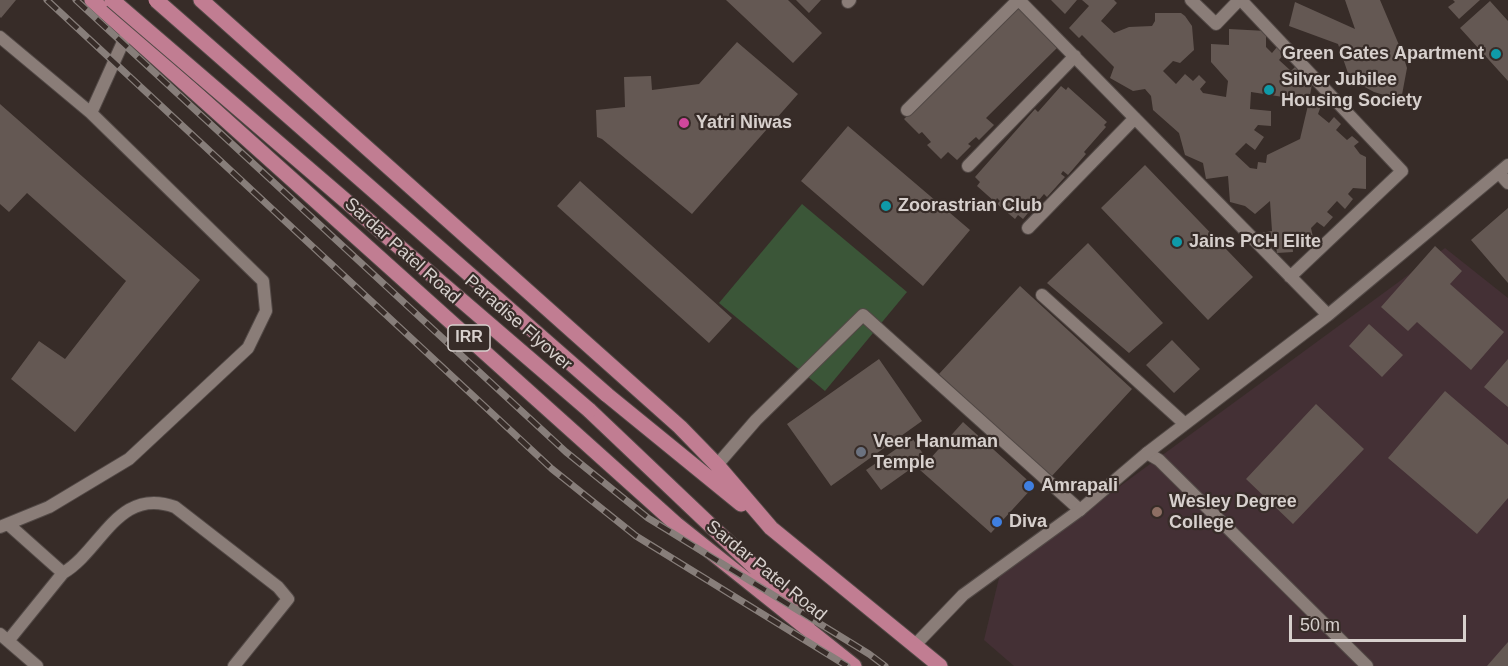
<!DOCTYPE html>
<html>
<head>
<meta charset="utf-8">
<style>
	body { margin:0 }
	#map { position:relative; width:1508px; height:666px; overflow:hidden; background:#372c28; font-family:Arial,sans-serif }
	canvas { display:block }
	.scale { position:absolute; left:1289px; top:615px; width:177px; height:27px; box-sizing:border-box; border:3px solid #d7d0cd; border-top:0; padding-left:8px; font-size:18px; line-height:21px; white-space:nowrap; color:#d7d0cd; -webkit-text-stroke:4px #372c28; paint-order:stroke }
</style>
</head>
<body>
<div id="map">
<canvas width="1508" height="666"></canvas>
<div class="scale">50 m</div>
</div>
<script>
const ctx = document.querySelector('canvas').getContext('2d');
ctx.lineJoin = 'round';
function fill(path, color) { ctx.fillStyle = color; ctx.fill(path, 'evenodd'); }
function stroke(path, color, width, dash) { ctx.strokeStyle = color; ctx.lineWidth = width; ctx.lineCap = dash ? 'butt' : 'round'; ctx.setLineDash(dash || []); ctx.stroke(path); }
function write(font, color, halo, rows, align = 'center') {
  ctx.font = font + ' Arial,sans-serif'; ctx.lineWidth = 4.5; ctx.setLineDash([]); ctx.textBaseline = 'middle'; ctx.strokeStyle = halo; ctx.fillStyle = color; for (const [text, x, y, turn = 0] of rows) {
    ctx.save(); ctx.translate(x, y); ctx.rotate((+turn || 0) * Math.PI / 180); ctx.textAlign = isNaN(turn) ? turn : align; if (halo) ctx.strokeText(text, 0, 0); ctx.fillText(text, 0, 0); ctx.restore();
  }
}
const education = new Path2D(`
	M 1445,248 L 1508,298 L 1508,666 L 1014,666 L 984,640 L 1000,574 Z`);
const green = new Path2D(`
	M 802,204 L 907,292 L 825,391 L 719,303 Z`);
const building = new Path2D(`
	M 0,0 L 16,0 L 1,18 L 0,17 Z
	M 726,0 L 788,0 L 822,33 L 793,63 Z
	M 796,0 L 821,0 L 809,13 Z
	M 1051,0 L 1077,0 L 1065,14 Z
	M 1082,0 L 1114,0 L 1117,3 L 1101,21 L 1114,33 L 1129,27 L 1152,26 L 1155,21 L 1155,13 L 1181,13 L 1185,16 L 1192,26 L 1194,50 L 1180,63 L 1173,61 L 1163,71 L 1176,84 L 1185,74 L 1193,81 L 1199,75 L 1206,82 L 1200,89 L 1203,93 L 1226,97 L 1228,81 L 1211,62 L 1211,44 L 1229,45 L 1229,29 L 1266,31 L 1266,47 L 1272,53 L 1277,47 L 1284,54 L 1279,60 L 1291,71 L 1295,67 L 1302,73 L 1298,78 L 1304,84 L 1312,84 L 1309,101 L 1322,103 L 1318,114 L 1329,123 L 1334,117 L 1341,124 L 1336,130 L 1347,140 L 1352,136 L 1359,142 L 1354,146 L 1360,154 L 1366,157 L 1366,189 L 1353,188 L 1348,194 L 1353,199 L 1345,209 L 1337,201 L 1327,212 L 1333,217 L 1324,227 L 1317,222 L 1311,228 L 1313,237 L 1292,237 L 1293,252 L 1277,253 L 1275,240 L 1263,241 L 1261,233 L 1272,231 L 1270,201 L 1255,214 L 1245,206 L 1230,202 L 1228,176 L 1206,179 L 1203,163 L 1185,155 L 1179,133 L 1153,110 L 1151,96 L 1145,89 L 1133,91 L 1110,78 L 1114,67 L 1082,35 L 1079,38 L 1069,28 L 1089,6 ZM 1251,92 L 1309,101 L 1300,139 L 1267,155 L 1266,163 L 1258,162 L 1257,169 L 1250,168 L 1235,154 L 1246,143 L 1255,150 L 1264,137 L 1254,130 L 1258,125 L 1271,126 L 1271,111 L 1250,109 Z
	M 1345,0 L 1380,0 L 1402,52 L 1407,68 L 1401,100 L 1374,92 L 1350,79 L 1338,44 L 1289,26 L 1295,2 L 1355,29 Z
	M 1453,0 L 1480,0 L 1459,19 L 1448,7 L 1455,2 Z
	M 1490,1 L 1508,21 L 1508,81 L 1460,28 Z
	M 1020,5 L 1059,46 L 986,118 L 994,125 L 979,140 L 976,137 L 968,144 L 971,146 L 957,160 L 948,152 L 941,159 L 927,145 L 931,142 L 922,132 L 919,134 L 904,119 Z
	M 737,42 L 798,94 L 692,214 L 602,139 L 597,137 L 596,110 L 625,107 L 624,77 L 651,76 L 652,90 L 699,84 Z
	M 1061,86 L 1066,90 L 1068,87 L 1107,122 L 1104,125 L 1106,127 L 1084,152 L 1086,154 L 1068,175 L 1063,171 L 1061,174 L 1065,177 L 1047,197 L 1044,194 L 1023,219 L 1018,215 L 1015,219 L 997,204 L 1000,201 L 997,198 L 995,202 L 977,186 L 980,182 L 975,177 L 1035,109 L 1038,112 Z
	M 0,104 L 200,280 L 75,432 L 11,379 L 39,341 L 65,359 L 126,281 L 27,193 L 9,212 L 0,204 Z
	M 848,126 L 970,230 L 923,286 L 801,181 Z
	M 1145,165 L 1253,277 L 1208,320 L 1101,208 Z
	M 580,181 L 732,318 L 709,343 L 557,206 Z
	M 1508,208 L 1508,283 L 1471,240 Z
	M 1088,243 L 1163,323 L 1129,353 L 1047,283 Z
	M 1435,246 L 1462,271 L 1450,284 L 1504,332 L 1471,370 L 1417,322 L 1408,331 L 1381,307 Z
	M 1020,286 L 1132,389 L 1051,477 L 939,374 Z
	M 1369,324 L 1403,355 L 1382,377 L 1349,346 Z
	M 1172,340 L 1200,369 L 1174,393 L 1146,365 Z
	M 879,359 L 922,421 L 831,486 L 787,424 Z
	M 1508,359 L 1508,407 L 1484,387 Z
	M 1445,391 L 1508,445 L 1508,498 L 1477,534 L 1388,458 Z
	M 1316,404 L 1364,449 L 1293,524 L 1246,479 Z
	M 963,422 L 1034,486 L 991,533 L 920,470 Z
	M 912,438 L 926,458 L 881,490 L 866,470 Z
	M 1508,642 L 1508,666 L 1487,666 Z`);
const service = new Path2D(`
	M 0,37 L 91,113
	M 1147,453 L 1159,460 L 1367,666
	M 717,465 L 756,420 L 863,315 L 1080,510
	M 8,524 L 63,573 C 102,550 118,486 175,507 L 278,587 L 288,599 L 234,666
	M 0,527 L 49,507 L 129,459 L 248,348 L 266,311 L 263,281 L 91,113 L 128,31
	M 0,634 L 37,666
	M 8,641 L 63,573`);
const minor = new Path2D(`
	M 1019,0 L 1328,315
	M 1191,0 L 1216,24 L 1239,0
	M 1241,0 L 1402,171 L 1290,277
	M 848,2 L 850,0
	M 907,110 L 1018,0
	M 968,166 L 1075,56
	M 1499,173 L 1508,183
	M 1028,228 L 1135,118
	M 1042,295 L 1185,424
	M 915,645 L 963,595 L 1080,510 L 1147,453 L 1328,315 L 1508,165`);
const primary = new Path2D(`
	M 92,0 L 676,524 L 854,666
	M 201,0 L 680,427 L 717,465 L 771,528 L 940,666
	M 606,394 L 741,504
	M 589,410 L 809,619`);
const rail = new Path2D(`
	M 47,0 L 552,469 L 636,536 L 847,666
	M 76,0 L 566,452 L 648,518 L 869,654 L 885,666`);
const primaryBridge = new Path2D(`
	M 112,0 L 589,410
	M 156,0 L 606,394`);
const markers = [
	[1496,54,6,"#0f9aa8"],
	[1269,90,6,"#0f9aa8"],
	[684,123,6,"#d1479c"],
	[886,206,6,"#0f9aa8"],
	[1177,242,6,"#0f9aa8"],
	[861,452,6,"#6b7280"],
	[1029,486,6,"#3f7fe0"],
	[1157,512,6,"#8d6e63"],
	[997,522,6,"#3f7fe0"]
];
const shields = [
	[469,338,42]
];
const shieldNames = [
	["IRR",469,338]
];
const poiNames = [
	["Green Gates Apartment",1484,54,"right"],
	["Silver Jubilee",1281,80],
	["Housing Society",1281,101],
	["Yatri Niwas",696,123],
	["Zoorastrian Club",898,206],
	["Jains PCH Elite",1189,242],
	["Veer Hanuman",873,442],
	["Temple",873,463],
	["Amrapali",1041,486],
	["Wesley Degree",1169,502],
	["College",1169,523],
	["Diva",1009,522]
];
const streetNames = [
	["Sardar Patel Road",402,251,42],
	["Paradise Flyover",518,323,41],
	["Sardar Patel Road",766,571,39]
];
fill(education, '#443035');
fill(green, '#3b5638');
fill(building, '#645853');
stroke(service, '#524946', 14);
stroke(minor, '#524946', 14);
stroke(primary, '#524946', 17);
stroke(service, '#8a7d78', 12);
stroke(minor, '#8a7d78', 12);
stroke(primary, '#c17d92', 15);
stroke(rail, '#877e7a', 7);
stroke(rail, '#372c28', 4.5, [14]);
stroke(primaryBridge, '#524946', 17, []);
stroke(primaryBridge, '#c17d92', 15);
for (const [x, y, r, color] of markers) { const dot = new Path2D(); dot.arc(x, y, r, 0, 2 * Math.PI); ctx.fillStyle = color; ctx.fill(dot); stroke(dot, '#372c28', 2); }
for (const [x, y, w] of shields) { const box = new Path2D(); box.roundRect(x - w / 2, y - 13, w, 26, 4.5); ctx.fillStyle = '#372c28'; ctx.fill(box); stroke(box, '#d7d0cd', 1.5); }
write('bold 16px', '#d7d0cd', null, shieldNames);
write('bold 18px', '#d7d0cd', '#372c28', poiNames, 'left');
write('18px', '#d7d0cd', '#372c28', streetNames);
</script>
</body>
</html>
